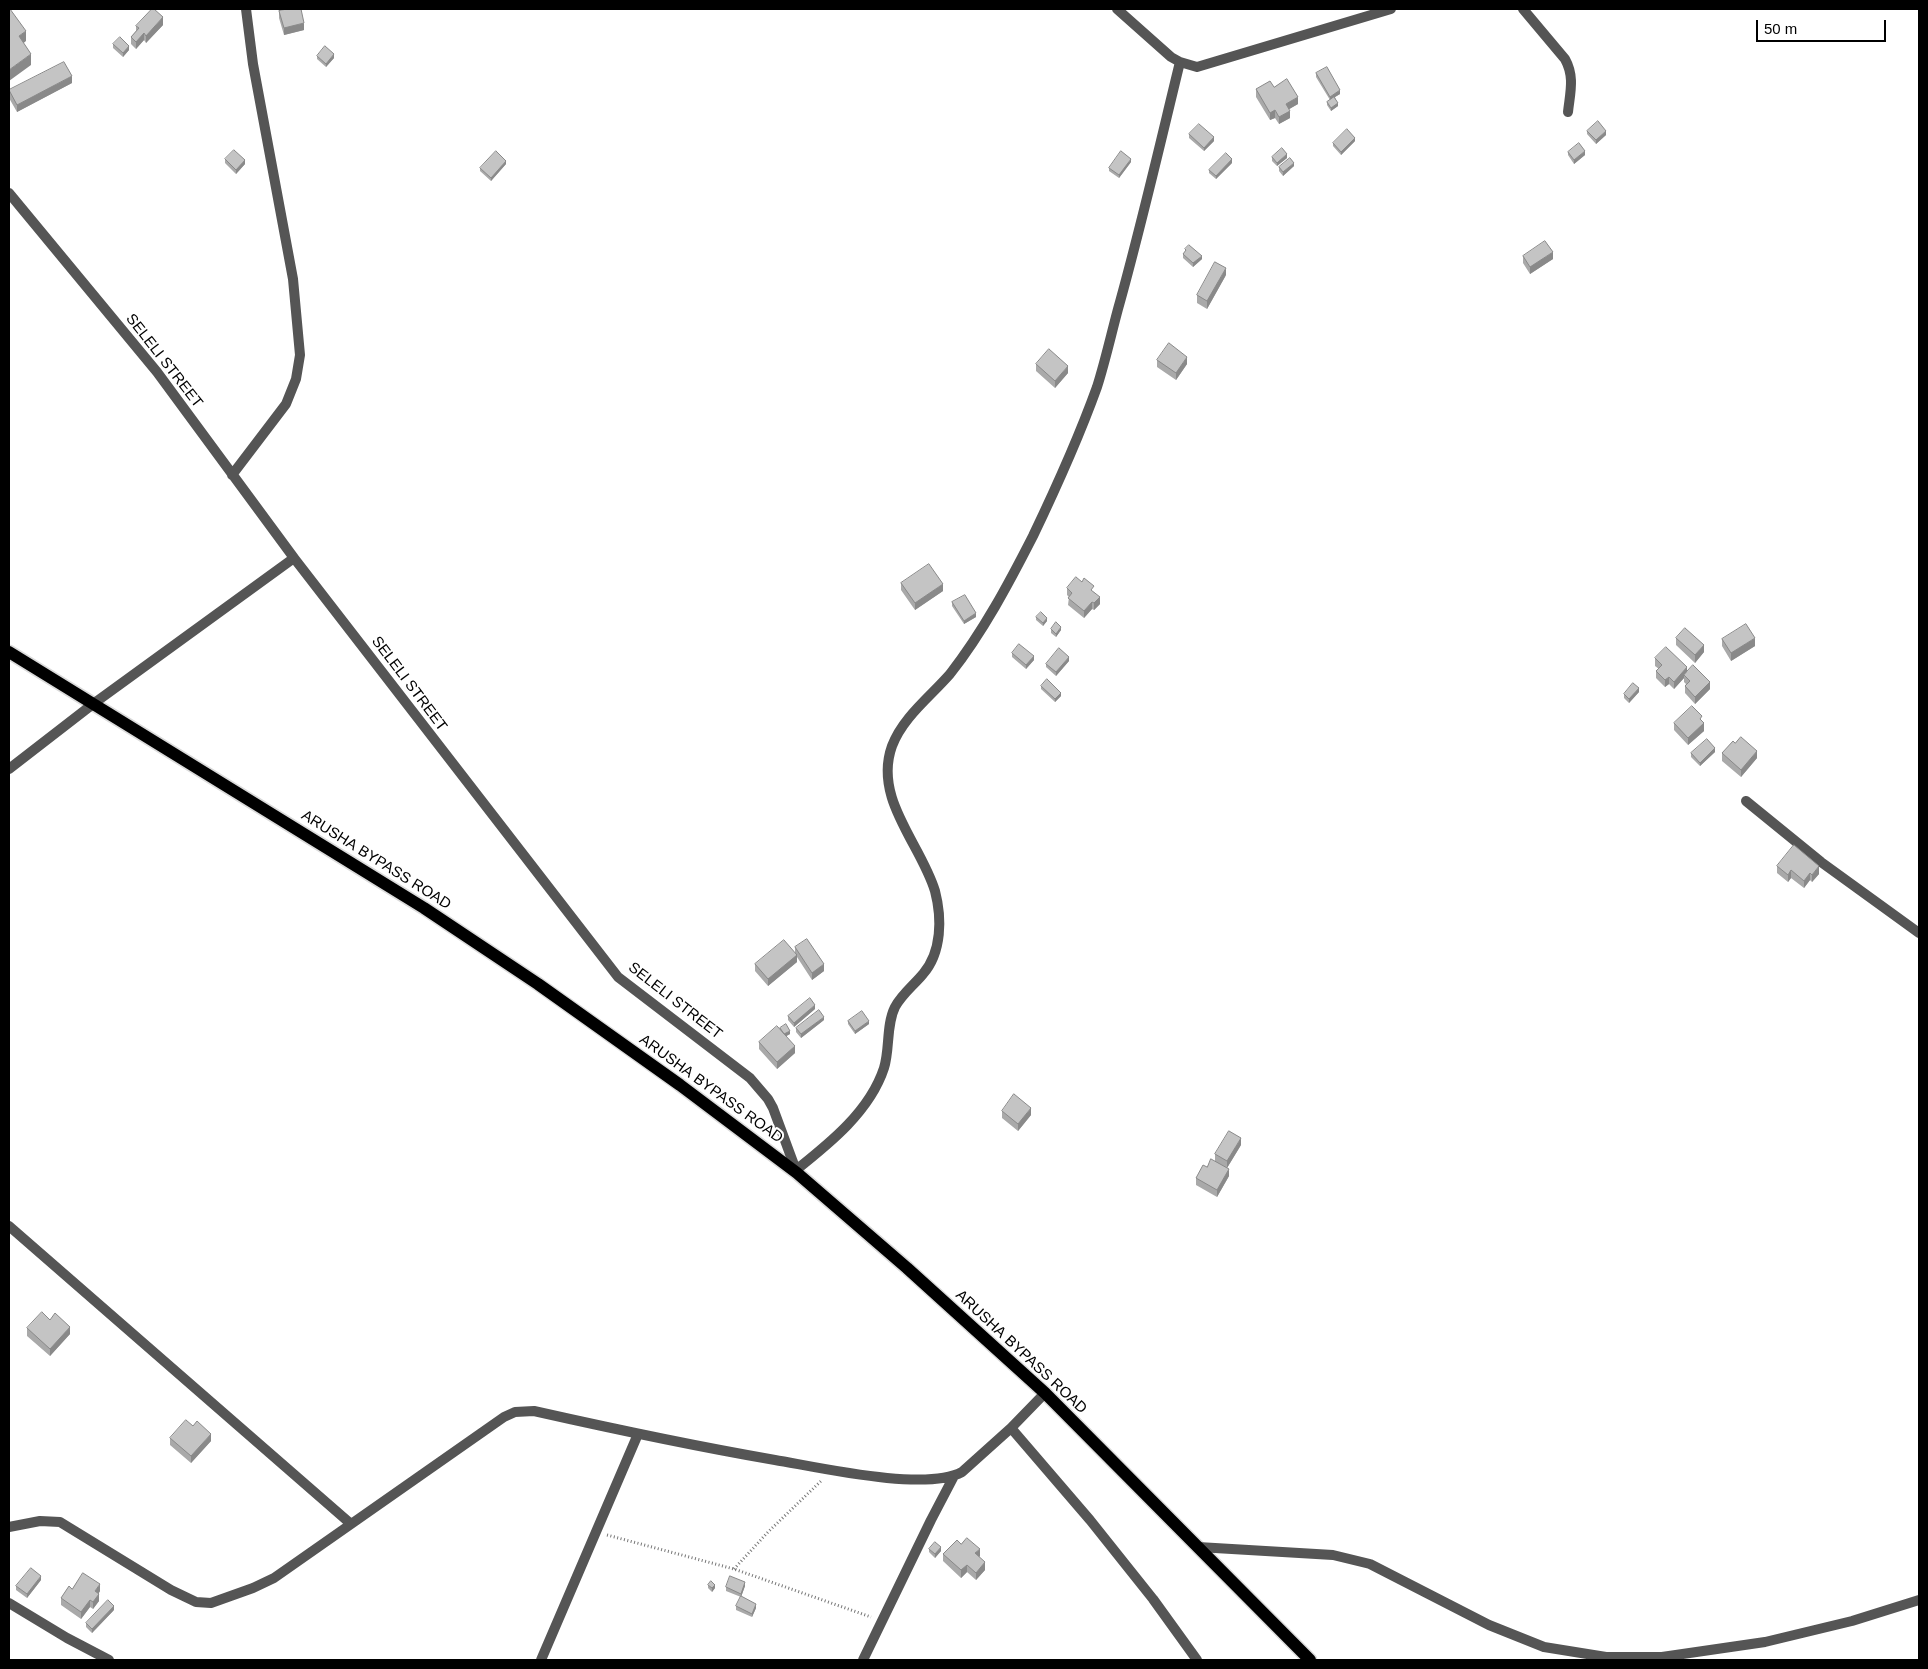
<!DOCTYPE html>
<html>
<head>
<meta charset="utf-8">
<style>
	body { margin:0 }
	#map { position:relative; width:1928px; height:1669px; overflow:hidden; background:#fff; font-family:Helvetica,sans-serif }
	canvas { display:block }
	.frame { position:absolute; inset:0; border:10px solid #000; pointer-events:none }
	.scale { position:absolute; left:1756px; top:20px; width:130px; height:22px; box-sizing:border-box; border:2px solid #000; border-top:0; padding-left:6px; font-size:15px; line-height:18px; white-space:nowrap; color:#000; -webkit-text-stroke:4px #fff; paint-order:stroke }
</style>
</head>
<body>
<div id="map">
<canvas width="1928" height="1669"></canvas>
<div class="frame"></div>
<div class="scale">50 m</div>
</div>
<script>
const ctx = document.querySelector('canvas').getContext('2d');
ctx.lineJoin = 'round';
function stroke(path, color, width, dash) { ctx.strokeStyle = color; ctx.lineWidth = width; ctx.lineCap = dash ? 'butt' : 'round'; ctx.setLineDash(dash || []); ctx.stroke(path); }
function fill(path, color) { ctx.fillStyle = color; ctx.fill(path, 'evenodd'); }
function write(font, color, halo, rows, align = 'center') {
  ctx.font = font + ' Helvetica,sans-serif'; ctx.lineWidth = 4; ctx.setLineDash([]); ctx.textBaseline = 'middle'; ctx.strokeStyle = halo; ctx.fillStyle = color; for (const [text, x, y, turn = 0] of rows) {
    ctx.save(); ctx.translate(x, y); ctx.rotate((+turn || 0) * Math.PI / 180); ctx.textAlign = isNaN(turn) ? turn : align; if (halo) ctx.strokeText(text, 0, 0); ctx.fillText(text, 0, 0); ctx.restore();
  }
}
const path = new Path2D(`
	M 607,1535 L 734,1569 L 871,1617
	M 734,1569 L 768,1532 L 821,1481`);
const street = new Path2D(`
	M 1117,9 L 1171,57 L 1180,62 L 1197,67 L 1391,9
	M 1523,9 L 1565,59 C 1575,77 1570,93 1568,112
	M 9,193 L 157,372 L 294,558 L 618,977 L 750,1078 L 768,1099 L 773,1108 L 797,1173
	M 232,475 L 286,404 L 296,379 L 300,355 L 293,279 L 253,64 L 246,9
	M 9,769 L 93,704 L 294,558
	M 1746,801 L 1821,862 L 1919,933
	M 796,1170 C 830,1143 870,1111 884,1068 C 890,1049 886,1025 895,1007 C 902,994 914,985 923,974 C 942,952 942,918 935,891 C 921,844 873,799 892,746 C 903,717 930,697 950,674 C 983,632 1009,583 1033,536 C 1056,488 1079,437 1097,387 C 1105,362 1111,335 1118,309 C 1141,227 1160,144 1180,62
	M 9,1226 L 351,1524
	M 1011,1428 L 1090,1520 L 1153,1599 L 1197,1660
	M 9,1527 L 40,1521 L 60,1522 L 171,1590 L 196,1602 L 211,1603 L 253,1588 L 274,1578 L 504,1417 L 515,1412 L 534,1411 C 614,1429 694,1446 775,1460 C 817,1467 925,1492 962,1472 L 1011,1428 L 1045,1393
	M 1198,1547 L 1333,1555 L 1370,1564 L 1489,1625 L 1544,1647 L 1606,1657 L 1662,1657 L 1765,1642 L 1852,1621 L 1919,1600
	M 9,1603 L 67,1638 L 109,1660
	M 541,1660 L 638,1434
	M 863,1660 L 931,1520 L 954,1476`);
const primary = new Path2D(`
	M 9,652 L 424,908 L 538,984 L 680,1085 L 797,1173 L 907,1268 L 1045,1393 L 1310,1660`);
const wall = new Path2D(`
	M 279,11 L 304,30 L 284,35 L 279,18 Z
	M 163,25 L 146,43 L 144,40 L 136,49 L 131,44 L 131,37 L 136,31 L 136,26 Z
	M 113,44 L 129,50 L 123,57 L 113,48 Z
	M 317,56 L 334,58 L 326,67 L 317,59 Z
	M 1316,73 L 1340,94 L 1335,97 L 1338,106 L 1331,111 L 1327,105 L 1327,102 L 1330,100 L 1316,77 Z
	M 72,83 L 17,112 L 9,98 L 9,90 Z
	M 1274,87 L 1298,104 L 1289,109 L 1290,118 L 1279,124 L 1275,118 L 1270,120 L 1256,97 L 1256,89 Z
	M 1587,131 L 1606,135 L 1596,144 L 1587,134 Z
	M 1189,134 L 1214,141 L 1204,151 L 1189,138 Z
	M 1355,141 L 1341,155 L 1333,146 L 1333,143 Z
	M 1568,152 L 1585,155 L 1574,164 L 1568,155 Z
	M 1272,157 L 1287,158 L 1277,166 L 1272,161 Z
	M 225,159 L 245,164 L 236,174 L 225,163 Z
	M 1131,162 L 1119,178 L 1109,171 L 1109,168 Z
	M 1232,163 L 1216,179 L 1209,173 L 1209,170 Z
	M 506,164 L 491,181 L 480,171 L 480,168 Z
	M 1294,166 L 1283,176 L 1279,171 L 1279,167 Z
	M 1185,249 L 1202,259 L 1193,267 L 1183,258 L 1183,254 L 1185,252 Z
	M 1523,256 L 1553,259 L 1530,274 L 1523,263 Z
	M 1226,275 L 1207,309 L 1197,303 L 1197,295 Z
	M 1157,360 L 1187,364 L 1176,380 L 1157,367 Z
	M 1036,364 L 1068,373 L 1055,388 L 1036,371 Z
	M 901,583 L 943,591 L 915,610 L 901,590 Z
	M 1067,588 L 1094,592 L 1100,604 L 1094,610 L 1092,609 L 1084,618 L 1068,605 L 1069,597 L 1067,595 Z
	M 952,602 L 976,617 L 964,624 L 952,606 Z
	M 1036,617 L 1047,621 L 1043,626 L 1036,620 Z
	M 1051,629 L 1061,630 L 1056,637 L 1051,633 Z
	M 1676,638 L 1704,652 L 1695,663 L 1676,645 Z
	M 1722,639 L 1755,646 L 1731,661 L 1722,646 Z
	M 1012,653 L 1034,660 L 1026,669 L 1012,657 Z
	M 1655,658 L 1687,671 L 1710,689 L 1695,704 L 1685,693 L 1685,686 L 1686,684 L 1684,682 L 1684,678 L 1674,689 L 1669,684 L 1665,687 L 1656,678 L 1656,671 L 1659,669 L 1655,666 Z
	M 1069,661 L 1056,676 L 1046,667 L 1046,664 Z
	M 1041,686 L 1061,696 L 1055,702 L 1041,689 Z
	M 1639,692 L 1629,703 L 1624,698 L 1624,694 Z
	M 1702,722 L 1704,731 L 1688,745 L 1674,730 L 1674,723 Z
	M 1735,743 L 1757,758 L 1741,777 L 1722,761 L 1722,753 Z
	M 1715,752 L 1700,766 L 1691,757 L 1691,753 Z
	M 1777,866 L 1819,874 L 1812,882 L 1810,880 L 1804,888 L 1791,878 L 1788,882 L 1777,873 Z
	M 795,947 L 824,971 L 812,980 L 797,957 L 797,962 L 768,986 L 755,971 L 755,964 L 795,953 Z
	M 815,1009 L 794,1027 L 788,1020 L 788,1016 Z
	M 824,1020 L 801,1038 L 796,1032 L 796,1028 Z
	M 848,1021 L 869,1024 L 855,1034 L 848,1024 Z
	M 780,1028 L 790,1034 L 786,1036 L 795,1053 L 777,1069 L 759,1049 L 759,1042 L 780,1030 Z
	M 1002,1111 L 1031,1115 L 1018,1131 L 1002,1118 Z
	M 1241,1145 L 1227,1168 L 1229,1176 L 1217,1197 L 1196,1185 L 1196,1178 L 1207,1167 L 1215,1161 L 1215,1154 Z
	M 50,1320 L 70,1334 L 50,1356 L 27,1336 L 27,1328 Z
	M 170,1438 L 211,1441 L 191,1463 L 170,1445 Z
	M 961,1544 L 980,1556 L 979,1557 L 985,1570 L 976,1580 L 967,1572 L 961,1578 L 943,1561 L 943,1554 Z
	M 929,1549 L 941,1551 L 935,1558 L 929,1552 Z
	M 41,1580 L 27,1598 L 16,1590 L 16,1586 Z
	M 708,1585 L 715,1588 L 712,1592 L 708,1588 Z
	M 745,1586 L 741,1597 L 726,1591 L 726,1587 Z
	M 72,1589 L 100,1591 L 99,1593 L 99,1601 L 93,1609 L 90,1607 L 81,1619 L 61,1605 L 61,1598 Z
	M 736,1606 L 756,1608 L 752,1617 L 736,1610 Z
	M 114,1610 L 92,1633 L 86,1627 L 86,1623 Z`);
const shadedWall = new Path2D(`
	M 163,17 L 163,25 L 146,43 L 146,36 Z
	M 304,23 L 304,30 L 284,35 L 284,28 Z
	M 26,31 L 26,41 L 19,47 L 19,36 Z
	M 144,33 L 144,40 L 136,49 L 136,42 Z
	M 129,46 L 129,50 L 123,57 L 123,53 Z
	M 31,54 L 31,65 L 9,81 L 9,70 Z
	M 334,54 L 334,58 L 326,67 L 326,64 Z
	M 72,76 L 72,83 L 17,112 L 17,105 Z
	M 1340,90 L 1340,94 L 1330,100 L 1330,97 Z
	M 1298,97 L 1298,104 L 1286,111 L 1286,104 Z
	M 1338,103 L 1338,106 L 1331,111 L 1331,108 Z
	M 1275,110 L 1275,118 L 1270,120 L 1270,113 Z
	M 1290,111 L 1290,118 L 1279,124 L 1279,117 Z
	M 1606,131 L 1606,135 L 1596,144 L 1596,140 Z
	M 1214,137 L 1214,141 L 1204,151 L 1204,148 Z
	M 1355,138 L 1355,141 L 1341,155 L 1341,152 Z
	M 1585,151 L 1585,155 L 1574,164 L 1574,160 Z
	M 1287,154 L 1287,158 L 1277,166 L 1277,163 Z
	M 1131,159 L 1131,162 L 1119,178 L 1119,175 Z
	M 1232,159 L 1232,163 L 1216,179 L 1216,176 Z
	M 245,160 L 245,164 L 236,174 L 236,170 Z
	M 506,161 L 506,164 L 491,181 L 491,178 Z
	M 1294,163 L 1294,166 L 1283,176 L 1283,172 Z
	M 1553,252 L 1553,259 L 1530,274 L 1530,267 Z
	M 1202,256 L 1202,259 L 1193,267 L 1193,263 Z
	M 1226,268 L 1226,275 L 1207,309 L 1207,301 Z
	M 1187,357 L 1187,364 L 1176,380 L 1176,373 Z
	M 1068,366 L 1068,373 L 1055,388 L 1055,381 Z
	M 943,584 L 943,591 L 915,610 L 915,603 Z
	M 1100,597 L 1100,604 L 1094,610 L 1094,603 Z
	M 1092,602 L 1092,609 L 1084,618 L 1084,611 Z
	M 976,613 L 976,617 L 964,624 L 964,621 Z
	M 1047,618 L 1047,621 L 1043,626 L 1043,623 Z
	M 1061,627 L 1061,630 L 1056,637 L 1056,634 Z
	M 1755,638 L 1755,646 L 1731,661 L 1731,653 Z
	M 1704,645 L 1704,652 L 1695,663 L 1695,655 Z
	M 1034,656 L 1034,660 L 1026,669 L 1026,665 Z
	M 1069,657 L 1069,661 L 1056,676 L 1056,672 Z
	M 1687,667 L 1687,674 L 1684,675 L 1684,678 L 1674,689 L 1674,682 Z
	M 1669,677 L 1669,684 L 1665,687 L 1665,680 Z
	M 1710,682 L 1710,689 L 1695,704 L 1695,697 Z
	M 1639,688 L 1639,692 L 1629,703 L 1629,699 Z
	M 1061,693 L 1061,696 L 1055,702 L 1055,699 Z
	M 1704,723 L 1704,731 L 1688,745 L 1688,738 Z
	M 1715,748 L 1715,752 L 1700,766 L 1700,763 Z
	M 1757,751 L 1757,758 L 1741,777 L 1741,770 Z
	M 1819,866 L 1819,874 L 1812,882 L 1812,875 Z
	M 1791,870 L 1791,878 L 1788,882 L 1788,875 Z
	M 1810,873 L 1810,880 L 1804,888 L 1804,881 Z
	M 797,955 L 797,962 L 768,986 L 768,979 Z
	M 824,964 L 824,971 L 812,980 L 812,973 Z
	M 815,1005 L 815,1009 L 794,1027 L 794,1023 Z
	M 824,1017 L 824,1020 L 801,1038 L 801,1034 Z
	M 869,1021 L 869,1024 L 855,1034 L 855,1031 Z
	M 790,1031 L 790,1034 L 783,1038 L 783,1034 Z
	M 795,1046 L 795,1053 L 777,1069 L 777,1062 Z
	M 1031,1108 L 1031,1115 L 1018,1131 L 1018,1124 Z
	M 1241,1138 L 1241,1145 L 1227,1168 L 1227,1161 Z
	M 1229,1169 L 1229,1176 L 1217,1197 L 1217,1190 Z
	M 70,1327 L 70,1334 L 50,1356 L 50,1349 Z
	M 211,1434 L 211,1441 L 191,1463 L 191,1456 Z
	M 941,1547 L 941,1551 L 935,1558 L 935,1554 Z
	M 980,1549 L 980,1556 L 975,1561 L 975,1553 Z
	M 985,1562 L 985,1570 L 976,1580 L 976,1573 Z
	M 967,1565 L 967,1572 L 961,1578 L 961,1570 Z
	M 41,1576 L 41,1580 L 27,1598 L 27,1594 Z
	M 745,1582 L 745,1586 L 741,1597 L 741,1594 Z
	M 100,1584 L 100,1591 L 95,1598 L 95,1591 Z
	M 715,1585 L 715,1588 L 712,1592 L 712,1588 Z
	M 99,1594 L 99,1601 L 93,1609 L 93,1602 Z
	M 90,1600 L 90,1607 L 81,1619 L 81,1612 Z
	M 756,1604 L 756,1608 L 752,1617 L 752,1614 Z
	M 114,1606 L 114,1610 L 92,1633 L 92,1629 Z`);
const building = new Path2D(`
	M 9,9 L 10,9 L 26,31 L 19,36 L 31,54 L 9,70 Z
	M 152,9 L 154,9 L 163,17 L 146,36 L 144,33 L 136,42 L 131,37 L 139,28 L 136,26 Z
	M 287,9 L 301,9 L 304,23 L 284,28 L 279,11 Z
	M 120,37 L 129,46 L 123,53 L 113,44 Z
	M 325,46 L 334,54 L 326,64 L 317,56 Z
	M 64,62 L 72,76 L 17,105 L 9,90 Z
	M 1327,67 L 1340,90 L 1330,97 L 1316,73 Z
	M 1287,79 L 1298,97 L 1286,104 L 1290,111 L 1279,117 L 1275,110 L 1270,113 L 1256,89 L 1270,81 L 1274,87 Z
	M 1334,97 L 1338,103 L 1331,108 L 1327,102 Z
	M 1598,121 L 1606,131 L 1596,140 L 1587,131 Z
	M 1199,124 L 1214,137 L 1204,148 L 1189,134 Z
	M 1347,129 L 1355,138 L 1341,152 L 1333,143 Z
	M 1579,143 L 1585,151 L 1574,160 L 1568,152 Z
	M 1282,148 L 1287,154 L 1277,163 L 1272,157 Z
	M 234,150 L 245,160 L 236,170 L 225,159 Z
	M 496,151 L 506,161 L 491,178 L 480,168 Z
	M 1121,151 L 1131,159 L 1119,175 L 1109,168 Z
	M 1226,153 L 1232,159 L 1216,176 L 1209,170 Z
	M 1290,158 L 1294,163 L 1283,172 L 1279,167 Z
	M 1545,241 L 1553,252 L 1530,267 L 1523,256 Z
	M 1189,245 L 1202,256 L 1193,263 L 1183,254 L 1186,250 L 1185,249 Z
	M 1215,262 L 1226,268 L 1207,301 L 1197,295 Z
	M 1169,343 L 1187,357 L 1176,373 L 1157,360 Z
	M 1049,349 L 1068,366 L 1055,381 L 1036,364 Z
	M 929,564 L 943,584 L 915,603 L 901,583 Z
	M 1076,577 L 1082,582 L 1084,578 L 1094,586 L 1091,590 L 1100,597 L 1094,603 L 1092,602 L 1084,611 L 1068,598 L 1072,593 L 1067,588 Z
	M 965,595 L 976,613 L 964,621 L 952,602 Z
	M 1041,612 L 1047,618 L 1043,623 L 1036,617 Z
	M 1056,622 L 1061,627 L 1056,634 L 1051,629 Z
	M 1746,624 L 1755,638 L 1731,653 L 1722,639 Z
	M 1685,628 L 1704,645 L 1695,655 L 1676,638 Z
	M 1019,644 L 1034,656 L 1026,665 L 1012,653 Z
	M 1666,647 L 1687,667 L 1674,682 L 1669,677 L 1665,680 L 1656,671 L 1662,665 L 1655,658 Z
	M 1059,648 L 1069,657 L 1056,672 L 1046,664 Z
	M 1693,665 L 1710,682 L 1695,697 L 1685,686 L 1690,681 L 1684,675 Z
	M 1047,679 L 1061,693 L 1055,699 L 1041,686 Z
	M 1633,683 L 1639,688 L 1629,699 L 1624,694 Z
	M 1692,706 L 1702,716 L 1700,719 L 1704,723 L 1688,738 L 1674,723 Z
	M 1741,737 L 1757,751 L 1741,770 L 1722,753 L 1733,741 L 1735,743 Z
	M 1707,739 L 1715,748 L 1700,763 L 1691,753 Z
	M 1794,845 L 1819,866 L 1812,875 L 1810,873 L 1804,881 L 1791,870 L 1788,875 L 1777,866 Z
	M 807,939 L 824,964 L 812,973 L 795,947 Z
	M 784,940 L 797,955 L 768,979 L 755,964 Z
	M 810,998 L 815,1005 L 794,1023 L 788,1016 Z
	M 819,1010 L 824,1017 L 801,1034 L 796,1028 Z
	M 862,1011 L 869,1021 L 855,1031 L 848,1021 Z
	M 786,1024 L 790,1031 L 784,1034 L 780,1028 Z
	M 777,1026 L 795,1046 L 777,1062 L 759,1042 Z
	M 1014,1094 L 1031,1108 L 1018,1124 L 1002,1111 Z
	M 1229,1131 L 1241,1138 L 1227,1161 L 1215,1154 Z
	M 1211,1159 L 1229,1169 L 1217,1190 L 1196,1178 L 1203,1165 L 1207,1167 Z
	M 42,1312 L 50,1320 L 55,1313 L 70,1327 L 50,1349 L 27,1328 Z
	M 186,1420 L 193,1426 L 197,1421 L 211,1434 L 191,1456 L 170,1438 Z
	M 967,1538 L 980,1549 L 975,1553 L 985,1562 L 976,1573 L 967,1565 L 961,1570 L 943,1554 L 957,1540 L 961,1544 Z
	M 935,1542 L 941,1547 L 935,1554 L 929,1549 Z
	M 31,1568 L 41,1576 L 27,1594 L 16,1586 Z
	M 83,1573 L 100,1584 L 95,1591 L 99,1594 L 93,1602 L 90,1600 L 81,1612 L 61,1598 L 69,1586 L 72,1589 Z
	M 730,1576 L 745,1582 L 741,1594 L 726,1587 Z
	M 711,1581 L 715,1585 L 712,1588 L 708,1585 Z
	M 741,1596 L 756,1604 L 752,1614 L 736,1606 Z
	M 108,1600 L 114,1606 L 92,1629 L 86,1623 Z`);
const streetNames = [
	["SELELI STREET",164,361,52],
	["SELELI STREET",409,684,53],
	["ARUSHA BYPASS ROAD",376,860,32],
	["SELELI STREET",675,1001,38],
	["ARUSHA BYPASS ROAD",711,1089,36],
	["ARUSHA BYPASS ROAD",1021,1352,43]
];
stroke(primary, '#dbdbdb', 15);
stroke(path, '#777', 3, [1, 2.5]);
stroke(street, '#555', 10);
stroke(primary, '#000', 12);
fill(wall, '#a9a9a9');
fill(shadedWall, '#898989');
fill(building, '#c4c4c4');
stroke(building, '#898989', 1);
write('15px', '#000', '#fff', streetNames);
</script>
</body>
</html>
